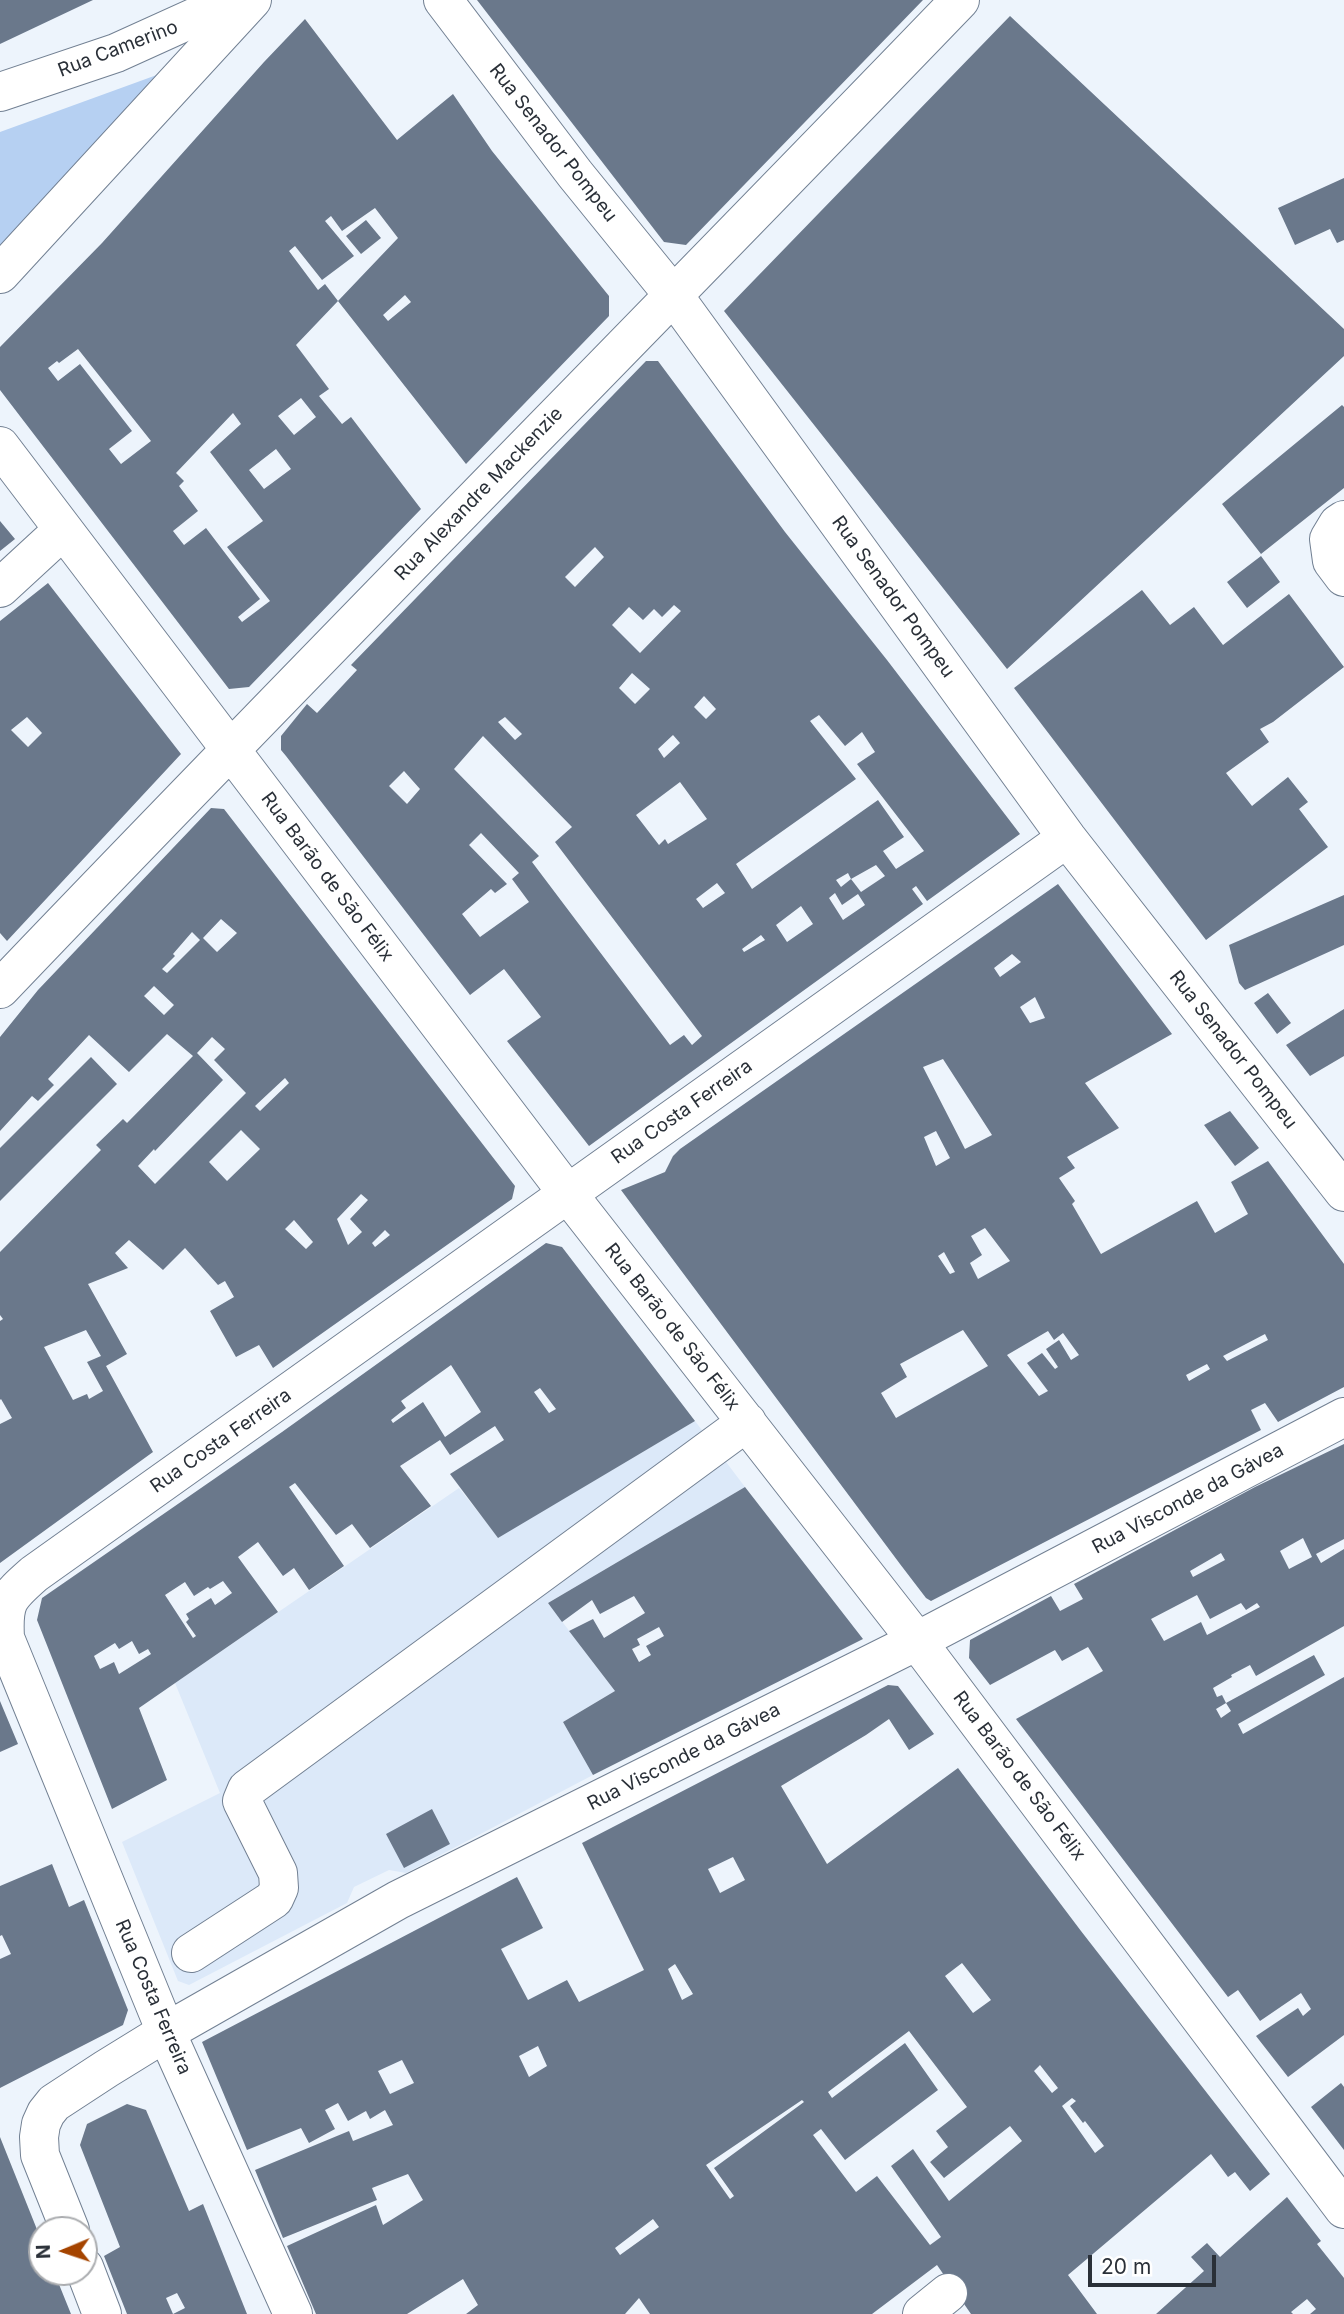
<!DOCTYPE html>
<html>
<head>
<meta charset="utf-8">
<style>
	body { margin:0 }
	#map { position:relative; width:1344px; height:2314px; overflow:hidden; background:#edf4fc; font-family:Inter,sans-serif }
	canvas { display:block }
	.north { position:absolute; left:28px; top:2216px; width:70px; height:70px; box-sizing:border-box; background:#fff; border:2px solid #aaacaf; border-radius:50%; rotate:268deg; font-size:19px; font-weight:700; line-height:28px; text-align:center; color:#2a3038 }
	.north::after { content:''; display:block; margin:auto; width:24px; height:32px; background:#a54400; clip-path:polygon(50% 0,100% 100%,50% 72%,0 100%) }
	.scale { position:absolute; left:1088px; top:2255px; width:128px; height:32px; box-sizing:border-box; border:4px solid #2a3038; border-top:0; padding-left:9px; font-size:21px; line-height:24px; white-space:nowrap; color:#2a3038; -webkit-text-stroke:5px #fff; paint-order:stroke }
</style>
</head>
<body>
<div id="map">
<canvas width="1344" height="2314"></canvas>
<div class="north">N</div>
<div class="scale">20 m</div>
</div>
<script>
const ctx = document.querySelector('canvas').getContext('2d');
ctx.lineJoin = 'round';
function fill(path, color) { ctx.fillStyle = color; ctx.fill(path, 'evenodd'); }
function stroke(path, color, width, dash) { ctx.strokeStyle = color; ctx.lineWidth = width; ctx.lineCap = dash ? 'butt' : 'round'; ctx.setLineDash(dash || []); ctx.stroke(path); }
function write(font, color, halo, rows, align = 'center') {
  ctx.font = font + ' Inter,sans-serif'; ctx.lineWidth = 7; ctx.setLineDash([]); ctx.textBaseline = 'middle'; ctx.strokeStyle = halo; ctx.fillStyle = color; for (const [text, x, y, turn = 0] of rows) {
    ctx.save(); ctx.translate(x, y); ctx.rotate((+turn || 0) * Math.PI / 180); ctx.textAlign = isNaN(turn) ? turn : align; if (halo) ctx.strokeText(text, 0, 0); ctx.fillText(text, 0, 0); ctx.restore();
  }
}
const built = new Path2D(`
	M 695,1421 L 745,1487 L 548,1603 L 615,1691 L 563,1722 L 593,1775 L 406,1873 L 389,1870 L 354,1887 L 347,1903 L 189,1985 L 178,1981 L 122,1842 L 220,1793 L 175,1683 L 459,1488 L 498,1537 Z`);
const green = new Path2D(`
	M 165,72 L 0,251 L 0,132 Z`);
const building = new Path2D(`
	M 0,0 L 93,0 L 0,44 Z
	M 477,0 L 923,0 L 686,245 L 664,242 Z
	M 1010,16 L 1344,329 L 1344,356 L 1007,669 L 724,311 Z
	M 305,19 L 397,140 L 453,94 L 492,151 L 609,296 L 609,316 L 466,464 L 338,301 L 398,238 L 375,208 L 342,231 L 331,216 L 325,221 L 354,256 L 322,280 L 295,246 L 289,251 L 318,290 L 325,284 L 338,301 L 296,345 L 329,389 L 319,396 L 342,424 L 351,417 L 421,509 L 249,687 L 229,689 L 0,390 L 0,347 L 102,243 L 264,62 ZM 405,295 L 411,302 L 388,321 L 383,315 ZM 78,349 L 151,441 L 121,464 L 109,449 L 132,431 L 80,364 L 58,381 L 48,368 L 57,361 L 59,363 ZM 301,398 L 316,417 L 294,435 L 278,416 ZM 233,413 L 241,424 L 210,452 L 263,521 L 227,547 L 270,601 L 242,622 L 238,617 L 260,599 L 206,528 L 184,545 L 173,531 L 198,511 L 179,486 L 184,481 L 176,473 ZM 276,449 L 291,469 L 264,489 L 249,470 Z
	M 1344,178 L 1344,240 L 1337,243 L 1330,229 L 1295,245 L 1278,208 Z
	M 366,220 L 381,238 L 361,254 L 346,236 Z
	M 646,361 L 658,361 L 785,532 L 887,660 L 1020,834 L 927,901 L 916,886 L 912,889 L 923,904 L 589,1146 L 507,1041 L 541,1017 L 504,969 L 470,995 L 286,756 L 281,750 L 281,736 L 307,704 L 317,713 L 357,670 L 351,665 ZM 595,547 L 604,557 L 575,587 L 565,577 ZM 674,605 L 681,611 L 640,653 L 612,625 L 629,607 L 643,620 L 654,609 L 662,617 ZM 632,673 L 650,689 L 635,704 L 619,688 ZM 704,696 L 716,709 L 706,719 L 694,707 ZM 819,715 L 845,746 L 862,732 L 875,752 L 857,764 L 924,851 L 896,869 L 883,851 L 904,837 L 878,800 L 752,889 L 736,864 L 856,779 L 810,721 ZM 505,717 L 522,734 L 515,740 L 498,722 ZM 673,735 L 680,743 L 664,758 L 658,749 ZM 483,736 L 572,827 L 555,842 L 702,1036 L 692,1045 L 684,1035 L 670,1045 L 532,862 L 539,856 L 454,769 ZM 404,771 L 420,789 L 407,804 L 389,786 ZM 680,782 L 707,819 L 668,844 L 665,839 L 659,845 L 636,815 ZM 481,833 L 519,873 L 512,879 L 529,902 L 480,937 L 462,914 L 491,889 L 495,893 L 507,884 L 469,845 ZM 876,865 L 885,876 L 861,892 L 851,879 L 841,887 L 836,880 L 848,873 L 851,879 ZM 717,883 L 725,893 L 703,908 L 696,899 ZM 835,893 L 842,905 L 858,894 L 865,905 L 843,920 L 829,898 ZM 801,906 L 813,924 L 787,942 L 776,925 ZM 761,935 L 765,940 L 744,952 L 742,949 Z
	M 1342,405 L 1344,407 L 1344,488 L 1261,554 L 1222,504 Z
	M 0,521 L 15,539 L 0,551 Z
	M 1261,556 L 1280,582 L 1247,608 L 1227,582 Z
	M 48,583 L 181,754 L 7,941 L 0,933 L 0,621 ZM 27,717 L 42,733 L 28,747 L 11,730 Z
	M 1142,590 L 1170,625 L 1194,607 L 1223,645 L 1289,594 L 1344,667 L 1273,722 L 1260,729 L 1269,742 L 1226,773 L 1252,806 L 1288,777 L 1308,802 L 1299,809 L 1328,847 L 1206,940 L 1014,688 Z
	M 211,808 L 224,809 L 515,1186 L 512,1199 L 273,1368 L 259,1345 L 236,1357 L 210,1311 L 234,1297 L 225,1281 L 218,1285 L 185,1248 L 163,1270 L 129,1240 L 115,1253 L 128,1268 L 88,1284 L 127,1354 L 106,1366 L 153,1452 L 0,1563 L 0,1424 L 12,1418 L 1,1399 L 0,1400 L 0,1321 L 3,1319 L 0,1315 L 0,1252 L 101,1150 L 96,1145 L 123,1119 L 127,1123 L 193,1056 L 167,1034 L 129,1072 L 89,1035 L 48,1079 L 54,1085 L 38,1101 L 32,1096 L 0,1131 L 0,1037 L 38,990 ZM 221,919 L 237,933 L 217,952 L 203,938 ZM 192,932 L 200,940 L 167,973 L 162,969 L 175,956 L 173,954 ZM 154,986 L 174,1005 L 164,1015 L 144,996 ZM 212,1037 L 225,1049 L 214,1060 L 246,1093 L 155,1184 L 138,1166 L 154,1149 L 155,1151 L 223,1080 L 197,1053 ZM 285,1078 L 289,1083 L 260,1111 L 255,1106 ZM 241,1130 L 260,1149 L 227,1181 L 209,1162 ZM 361,1194 L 368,1200 L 350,1219 L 362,1232 L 348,1245 L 337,1219 ZM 294,1220 L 313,1242 L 306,1249 L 285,1229 ZM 385,1230 L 390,1235 L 375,1247 L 372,1243 ZM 86,1330 L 101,1356 L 87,1362 L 103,1391 L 89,1399 L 87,1394 L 73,1400 L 44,1347 Z
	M 1058,884 L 1172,1034 L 1085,1083 L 1119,1128 L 1067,1157 L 1075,1168 L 1059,1178 L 1075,1201 L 1072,1204 L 1101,1254 L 1197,1201 L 1215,1233 L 1248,1214 L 1231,1182 L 1268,1161 L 1344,1264 L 1344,1387 L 1278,1422 L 1265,1403 L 1251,1410 L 1261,1430 L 931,1601 L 926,1598 L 900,1564 L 621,1190 L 665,1172 L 673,1156 L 680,1149 ZM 1012,954 L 1021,962 L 1000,977 L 994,968 ZM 1035,997 L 1045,1018 L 1030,1023 L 1020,1007 ZM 943,1059 L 992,1135 L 965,1149 L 923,1067 ZM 936,1131 L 950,1158 L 936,1166 L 924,1137 ZM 985,1228 L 1010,1261 L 978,1279 L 970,1263 L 982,1255 L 971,1236 ZM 944,1252 L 955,1272 L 950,1274 L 938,1256 ZM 963,1330 L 988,1366 L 896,1418 L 881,1393 L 907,1377 L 900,1364 ZM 1048,1331 L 1054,1340 L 1063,1333 L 1079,1355 L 1071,1360 L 1059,1340 L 1046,1349 L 1058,1367 L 1055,1369 L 1042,1353 L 1027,1363 L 1048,1391 L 1039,1396 L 1007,1355 ZM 1265,1334 L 1268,1340 L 1227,1361 L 1223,1356 ZM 1207,1364 L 1210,1369 L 1189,1381 L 1186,1375 Z
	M 1344,895 L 1344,945 L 1245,990 L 1239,983 L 1229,945 Z
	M 1268,993 L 1291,1023 L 1277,1034 L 1254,1003 Z
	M 1344,1009 L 1344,1056 L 1310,1076 L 1286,1045 Z
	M 91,1057 L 117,1084 L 0,1201 L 0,1148 Z
	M 1230,1111 L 1259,1148 L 1235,1166 L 1204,1125 Z
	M 546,1243 L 562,1247 L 695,1421 L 498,1538 L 450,1474 L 504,1440 L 495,1426 L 450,1455 L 440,1440 L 400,1466 L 431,1506 L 370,1548 L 352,1524 L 336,1535 L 295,1483 L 289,1487 L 344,1566 L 309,1590 L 294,1568 L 283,1576 L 258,1542 L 238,1557 L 278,1612 L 139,1708 L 167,1780 L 112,1809 L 37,1620 L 42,1598 L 282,1432 ZM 451,1365 L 481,1412 L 445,1437 L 423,1402 L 393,1423 L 391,1420 L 406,1408 L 401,1401 ZM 540,1388 L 556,1409 L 549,1413 L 534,1392 ZM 223,1581 L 232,1593 L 215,1605 L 211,1598 L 186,1614 L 189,1619 L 186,1622 L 196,1636 L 193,1638 L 165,1595 L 185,1582 L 194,1596 L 208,1587 L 210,1589 ZM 132,1641 L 139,1654 L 148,1649 L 151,1654 L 119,1674 L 114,1662 L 100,1669 L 94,1656 L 115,1643 L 119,1649 Z
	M 1344,1444 L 1344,1539 L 1316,1554 L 1321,1563 L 1344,1549 L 1344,1626 L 1256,1676 L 1250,1665 L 1231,1675 L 1232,1677 L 1213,1688 L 1217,1697 L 1222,1695 L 1226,1703 L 1216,1709 L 1221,1718 L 1231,1711 L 1226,1703 L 1314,1655 L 1325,1675 L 1238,1724 L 1243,1734 L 1344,1677 L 1344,2035 L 1288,2077 L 1256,2036 L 1298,2008 L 1303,2016 L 1311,2009 L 1301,1993 L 1260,2021 L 1238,1990 L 1228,1997 L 1016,1719 L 1103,1671 L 1088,1647 L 1062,1661 L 1055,1650 L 990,1685 L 969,1658 L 970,1640 L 1051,1596 L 1060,1611 L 1083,1599 L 1074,1584 L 1255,1487 ZM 1303,1538 L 1312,1557 L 1289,1569 L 1280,1551 ZM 1221,1553 L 1225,1560 L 1193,1577 L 1190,1571 ZM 1197,1595 L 1210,1619 L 1241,1603 L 1246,1610 L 1257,1603 L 1260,1607 L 1207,1635 L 1201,1622 L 1164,1641 L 1151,1619 Z
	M 745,1487 L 863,1639 L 593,1775 L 563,1722 L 615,1691 L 569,1631 L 593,1619 L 604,1638 L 645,1613 L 634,1596 L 600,1614 L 592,1600 L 562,1622 L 548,1603 ZM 659,1627 L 664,1636 L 646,1646 L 651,1655 L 639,1662 L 632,1649 L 640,1645 L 637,1639 Z
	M 888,1685 L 898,1686 L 934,1734 L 909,1750 L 889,1719 L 866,1735 L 781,1786 L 827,1864 L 958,1768 L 1081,1931 L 1270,2174 L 1250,2191 L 1235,2172 L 1228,2177 L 1211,2154 L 1068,2275 L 1097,2314 L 971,2314 L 937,2265 L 872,2314 L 650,2314 L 639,2298 L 625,2314 L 466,2314 L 478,2305 L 463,2279 L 407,2314 L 316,2314 L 287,2246 L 376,2205 L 383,2225 L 423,2200 L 408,2174 L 372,2188 L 377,2200 L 283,2238 L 255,2170 L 349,2131 L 353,2141 L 393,2125 L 385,2110 L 370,2119 L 366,2111 L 348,2121 L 338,2103 L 325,2110 L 335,2129 L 309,2143 L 301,2128 L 247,2150 L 202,2042 L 517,1877 L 543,1928 L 501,1949 L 528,2000 L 567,1980 L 579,2002 L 644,1970 L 582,1843 ZM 733,1857 L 745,1880 L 720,1893 L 708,1869 ZM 962,1963 L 991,2000 L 973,2013 L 945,1976 ZM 675,1964 L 693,1994 L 682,2000 L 668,1969 ZM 909,2031 L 967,2107 L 936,2131 L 948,2147 L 930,2162 L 944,2178 L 1010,2126 L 1022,2141 L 949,2201 L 913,2149 L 891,2166 L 941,2237 L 930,2245 L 877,2176 L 856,2192 L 813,2135 L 821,2129 L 845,2160 L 938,2090 L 905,2043 L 832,2098 L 828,2092 ZM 538,2046 L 547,2066 L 529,2077 L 519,2056 ZM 402,2060 L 414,2083 L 390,2094 L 378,2071 ZM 1040,2065 L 1058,2088 L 1052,2093 L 1034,2071 ZM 1072,2098 L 1076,2101 L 1070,2106 L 1083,2123 L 1085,2121 L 1104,2146 L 1095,2153 L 1062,2106 ZM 802,2100 L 804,2102 L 714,2168 L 734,2196 L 730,2199 L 706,2165 ZM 653,2219 L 659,2227 L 620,2255 L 615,2248 Z
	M 0,1701 L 18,1744 L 0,1752 Z
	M 432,1809 L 450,1844 L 404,1868 L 386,1834 Z
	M 52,1864 L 69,1907 L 84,1900 L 128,2010 L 123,2025 L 0,2088 L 0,1959 L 11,1954 L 2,1935 L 0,1936 L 0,1886 Z
	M 1341,2083 L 1344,2087 L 1344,2150 L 1311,2107 Z
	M 127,2104 L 146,2110 L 189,2211 L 203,2204 L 247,2314 L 127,2314 L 104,2256 L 120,2247 L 80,2145 L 87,2124 ZM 177,2293 L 185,2308 L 173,2314 L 166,2298 Z
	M 0,2137 L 42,2242 L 42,2272 L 54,2272 L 71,2314 L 0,2314 Z
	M 1287,2197 L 1321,2241 L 1317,2244 L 1344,2278 L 1344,2314 L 1310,2314 L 1316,2309 L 1307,2299 L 1291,2312 L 1293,2314 L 1156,2314 L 1204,2271 L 1191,2257 L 1207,2243 L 1220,2257 Z`);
const minor = new Path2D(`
	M 443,0 L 575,174 L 674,296 L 1067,838 L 1344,1192
	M 0,274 L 252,0
	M 0,446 L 568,1194 L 917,1641 L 1344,2209
	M 1344,520 L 1338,524 L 1329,539 L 1332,561 L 1344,577
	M 0,588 L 63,530
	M 0,989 C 317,657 641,331 960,0
	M 191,1953 L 274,1899 L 279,1888 L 278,1873 L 242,1801 L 247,1789 L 747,1422
	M 70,2230 L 40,2155 L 39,2137 L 41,2124 L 46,2113 L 54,2103 L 106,2069 L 166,2032 L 398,1900 L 917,1641 L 1344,1417
	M 84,2267 L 102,2314
	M 293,2314 L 166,2032 L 5,1638 C 3,1601 8,1597 34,1574 L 1067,838
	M 922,2314 L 948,2293`);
const major = new Path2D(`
	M 0,92 L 116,53 L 233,0`);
const streetNames = [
	["Rua Camerino",118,49,-21],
	["Rua Senador Pompeu",553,143,52],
	["Rua Alexandre Mackenzie",479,494,-46],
	["Rua Senador Pompeu",893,597,54],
	["Rua Barão de São Félix",327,877,53],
	["Rua Senador Pompeu",1233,1050,52],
	["Rua Costa Ferreira",682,1112,-35],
	["Rua Barão de São Félix",672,1327,52],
	["Rua Costa Ferreira",221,1441,-35],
	["Rua Visconde da Gávea",1188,1499,-28],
	["Rua Visconde da Gávea",684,1757,-27],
	["Rua Barão de São Félix",1019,1776,53],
	["Rua Costa Ferreira",153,1997,67]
];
fill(built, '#dce9f9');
fill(green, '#b6d0f2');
fill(building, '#6a788b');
stroke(minor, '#728093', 40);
stroke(major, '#728093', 40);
stroke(minor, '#fff', 38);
stroke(major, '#fff', 38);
write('19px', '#2a3038', '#fff', streetNames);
</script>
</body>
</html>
